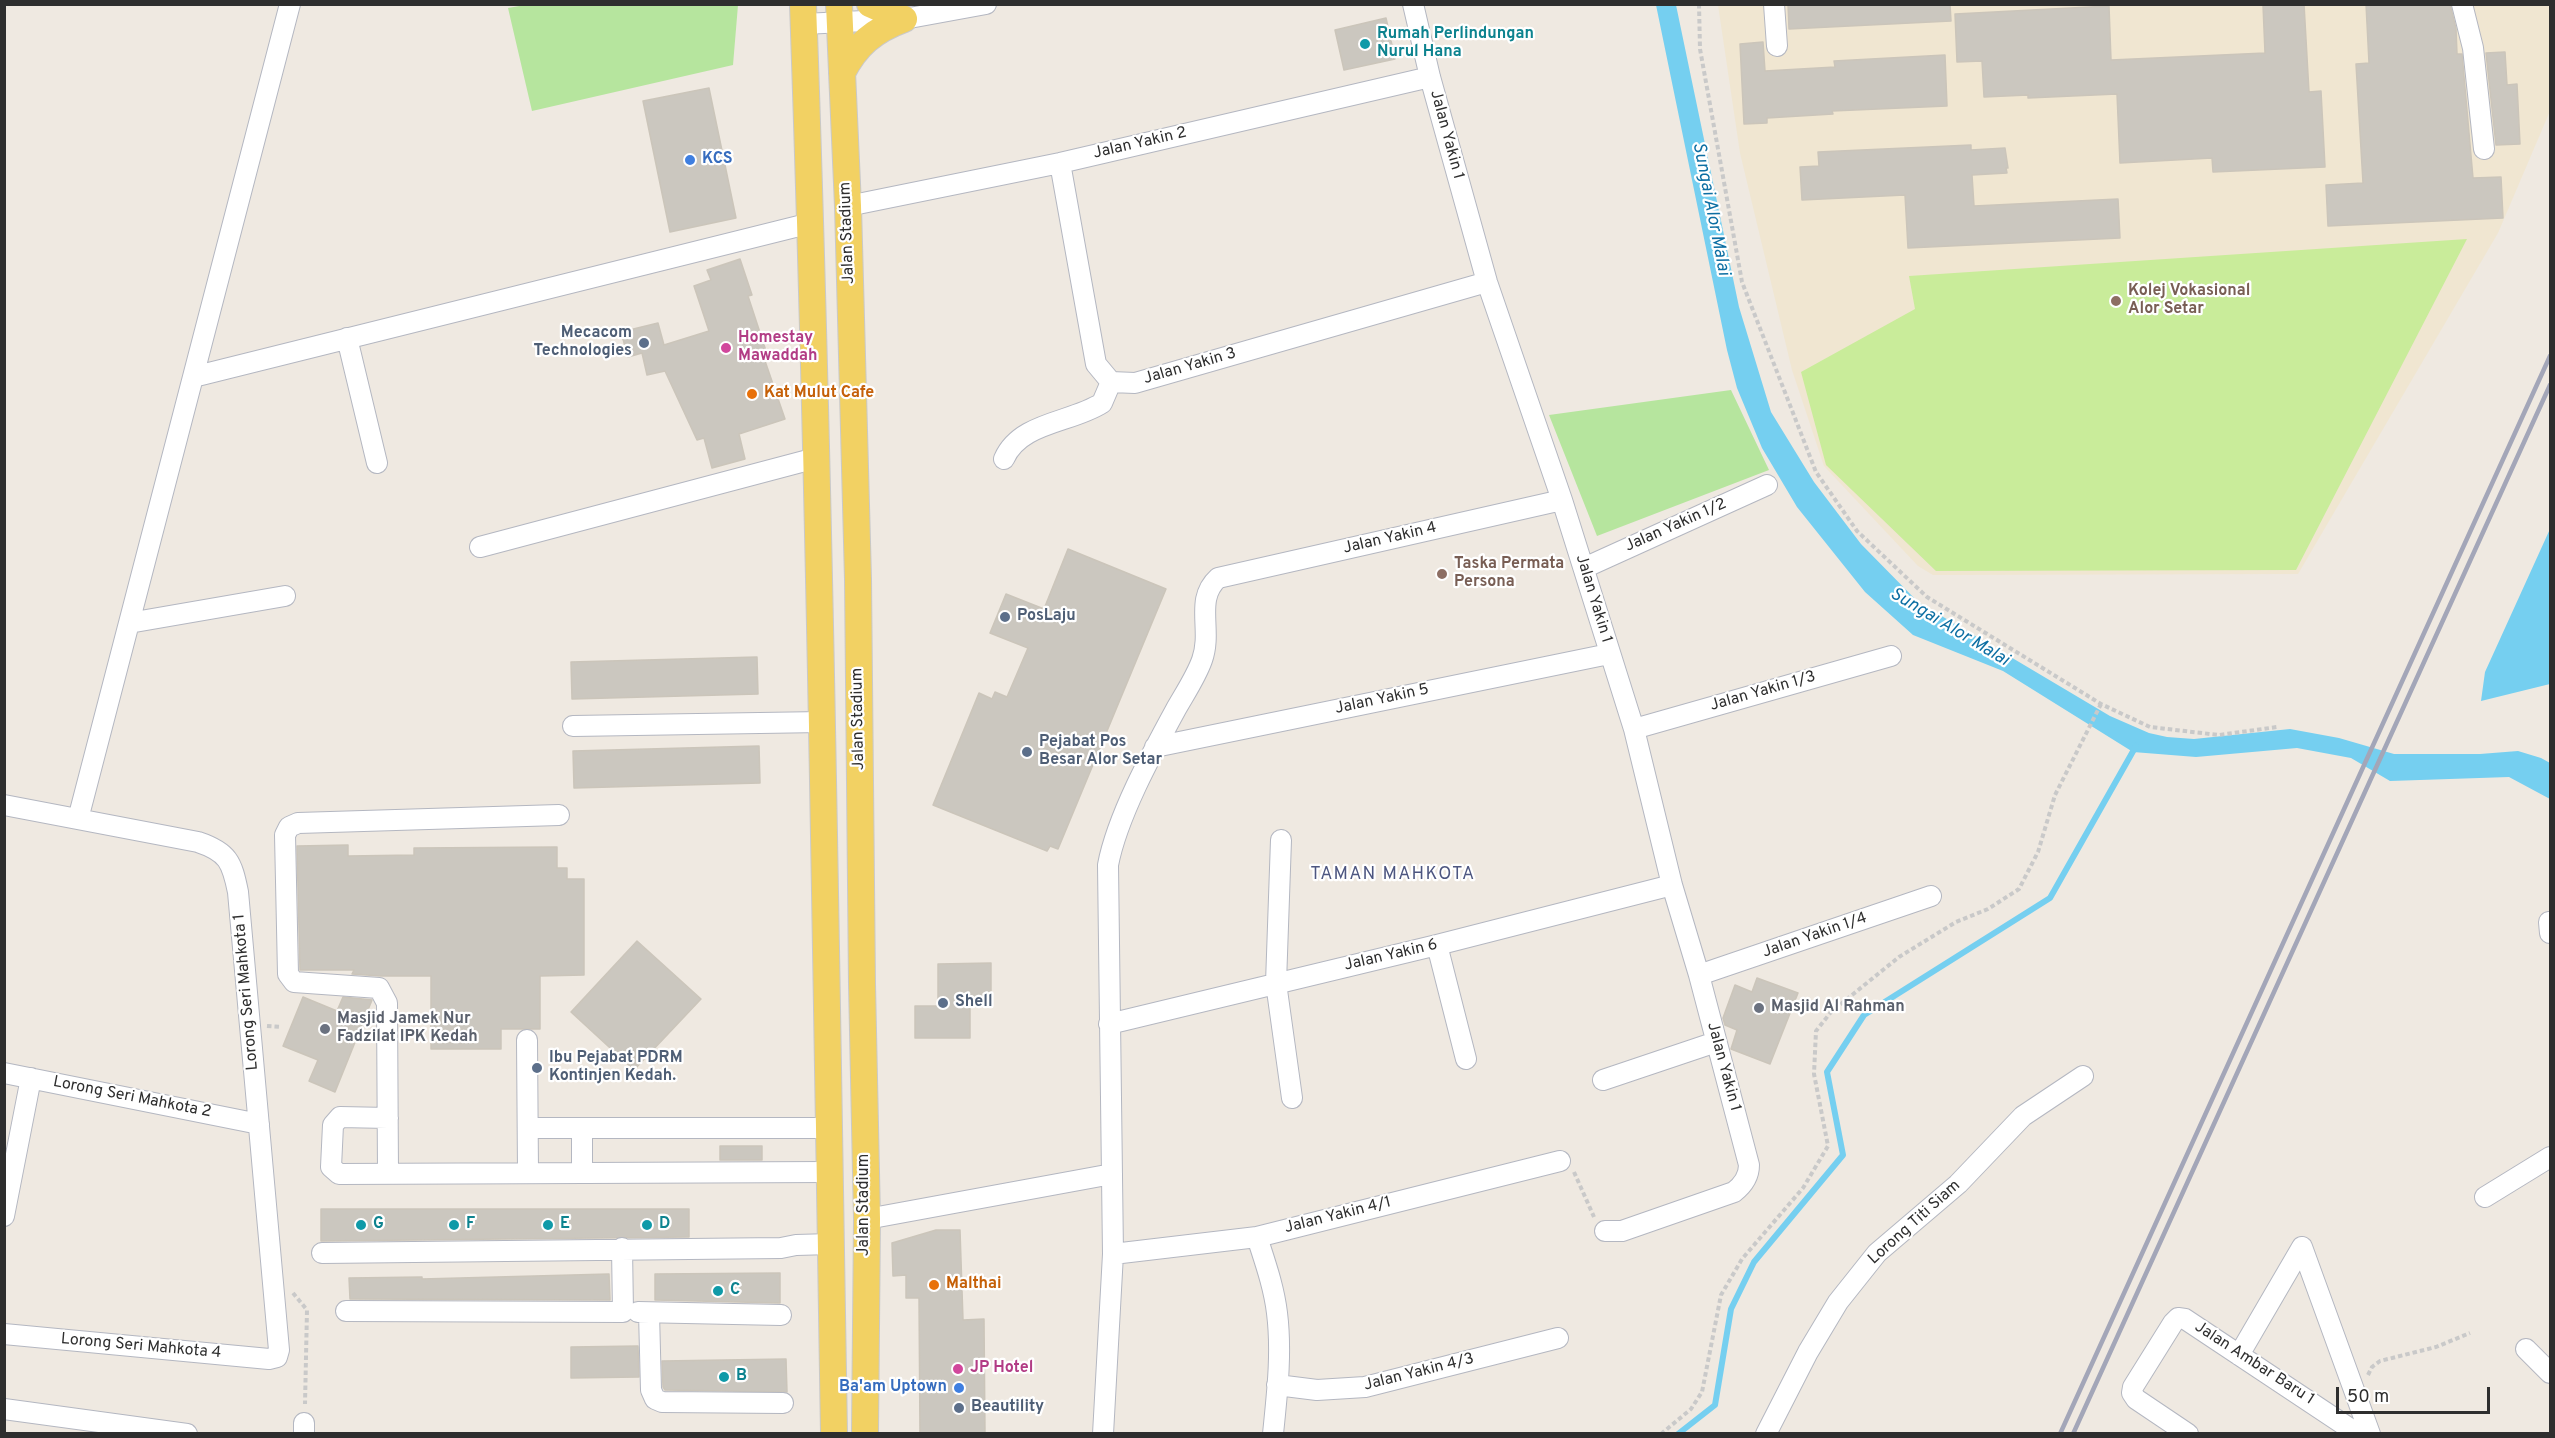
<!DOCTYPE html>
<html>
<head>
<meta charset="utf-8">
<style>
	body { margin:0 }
	#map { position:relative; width:2555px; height:1438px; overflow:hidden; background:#efe9e1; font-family:Overpass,sans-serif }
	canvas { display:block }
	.frame { position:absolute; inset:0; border:6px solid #2e2e2e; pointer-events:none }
	.scale { position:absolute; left:2336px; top:1387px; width:154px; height:27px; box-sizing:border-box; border:3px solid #2e2e2e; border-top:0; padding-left:8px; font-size:18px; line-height:21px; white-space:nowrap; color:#2e2e2e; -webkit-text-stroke:4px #fff; paint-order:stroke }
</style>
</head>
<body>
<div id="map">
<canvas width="2555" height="1438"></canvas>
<div class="frame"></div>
<div class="scale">50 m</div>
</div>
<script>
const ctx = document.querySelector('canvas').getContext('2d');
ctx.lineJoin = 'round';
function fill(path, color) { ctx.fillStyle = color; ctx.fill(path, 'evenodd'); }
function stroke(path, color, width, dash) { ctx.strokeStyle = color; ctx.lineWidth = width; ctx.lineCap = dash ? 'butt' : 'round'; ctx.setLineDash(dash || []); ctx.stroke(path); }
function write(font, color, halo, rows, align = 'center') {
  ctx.font = font + ' Overpass,sans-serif'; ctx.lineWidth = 4.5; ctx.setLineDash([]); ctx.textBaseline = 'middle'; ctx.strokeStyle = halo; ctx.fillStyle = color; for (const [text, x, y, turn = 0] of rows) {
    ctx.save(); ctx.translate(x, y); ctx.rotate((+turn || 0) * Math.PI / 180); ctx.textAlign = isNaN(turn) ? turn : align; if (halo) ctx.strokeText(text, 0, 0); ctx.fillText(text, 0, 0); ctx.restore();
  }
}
const education = new Path2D(`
	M 1718,5 L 2550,5 L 2550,111 L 2498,233 L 2298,574 L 1933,575 L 1918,566 L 1824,466 L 1792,370 L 1740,153 Z`);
const green = new Path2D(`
	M 525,5 L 738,5 L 733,65 L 532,111 L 508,8 Z
	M 1731,390 L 1769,470 L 1597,536 L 1549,415 Z`);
const pitch = new Path2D(`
	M 2467,239 L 2296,570 L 1936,571 L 1826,465 L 1801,372 L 1915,309 L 1909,276 Z`);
const water = new Path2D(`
	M 1656,5 L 1676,5 L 1739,307 L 1771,412 L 1814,482 L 1861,544 L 1918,602 L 2110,716 L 2149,733 L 2167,737 L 2194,739 L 2290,729 L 2339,738 L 2394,754 L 2480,754 L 2518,751 L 2541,758 L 2550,763 L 2550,799 L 2509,777 L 2390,781 L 2351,758 L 2297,748 L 2196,757 L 2133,752 L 2003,671 L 1913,635 L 1865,592 L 1797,507 L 1762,448 L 1737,388 L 1727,350 Z
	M 2550,529 L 2550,684 L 2481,701 L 2485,672 Z`);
const stream = new Path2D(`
	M 1678,1434 L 1715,1405 L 1731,1309 L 1754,1262 L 1843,1155 L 1827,1072 L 1864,1015 L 2050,898 L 2136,746`);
const building = new Path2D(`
	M 1788,4 L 1950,4 L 1951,21 L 1789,29 Z
	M 2304,4 L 2309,92 L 2321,91 L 2325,167 L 2213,172 L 2212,158 L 2120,163 L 2117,94 L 2028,98 L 2028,95 L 1984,97 L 1982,61 L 1957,62 L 1955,14 L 2109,6 L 2111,60 L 2265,53 L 2263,5 Z
	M 2366,4 L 2450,4 L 2456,29 L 2457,54 L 2462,54 L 2473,178 L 2501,177 L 2503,218 L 2328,226 L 2326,185 L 2363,183 L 2356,64 L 2369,63 Z
	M 1386,18 L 1395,59 L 1344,70 L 1335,30 Z
	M 1763,42 L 1765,71 L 1835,67 L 1834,61 L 1945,55 L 1947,106 L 1832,111 L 1833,114 L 1767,118 L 1767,123 L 1744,124 L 1740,44 Z
	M 2505,52 L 2507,85 L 2517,84 L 2520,144 L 2496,145 L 2486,53 Z
	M 709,88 L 736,218 L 670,232 L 643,101 Z
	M 1971,145 L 1971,150 L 2005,148 L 2008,168 L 2006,168 L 2007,173 L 1972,175 L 1974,206 L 2118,199 L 2120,238 L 1908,248 L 1905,195 L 1802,200 L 1800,167 L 1819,166 L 1818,152 Z
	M 740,259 L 752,295 L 748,296 L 768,357 L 764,358 L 785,419 L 739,434 L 745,459 L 712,468 L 704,438 L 697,440 L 665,371 L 647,375 L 642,353 L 628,357 L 621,332 L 658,323 L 664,345 L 709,331 L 694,286 L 711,280 L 707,270 Z
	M 1068,549 L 1166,589 L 1058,849 L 1050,846 L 1047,851 L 933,805 L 979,693 L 992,699 L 995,692 L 1007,697 L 1028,648 L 990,633 L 1006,594 L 1044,609 Z
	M 757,657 L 758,694 L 572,699 L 571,662 Z
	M 759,746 L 760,783 L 574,788 L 573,751 Z
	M 348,845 L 348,856 L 414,855 L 414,848 L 557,847 L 557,868 L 567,868 L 567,879 L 584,879 L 584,975 L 540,976 L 540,1029 L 501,1029 L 501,1049 L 431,1049 L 431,976 L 381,976 L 352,974 L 354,970 L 300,970 L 297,846 Z
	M 637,941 L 701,999 L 634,1070 L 571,1012 Z
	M 991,963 L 991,997 L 970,997 L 970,1038 L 915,1038 L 915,1006 L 938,1006 L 938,964 Z
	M 1757,978 L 1798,993 L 1770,1064 L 1731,1049 L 1737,1030 L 1725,1025 L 1723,1018 L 1735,985 L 1752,992 Z
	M 303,997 L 337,1011 L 343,997 L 372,1000 L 335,1092 L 309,1081 L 318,1060 L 283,1046 Z
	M 720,1146 L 762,1146 L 762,1160 L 720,1160 Z
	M 321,1209 L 689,1209 L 689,1237 L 321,1241 Z
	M 936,1230 L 960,1230 L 963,1320 L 984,1319 L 985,1434 L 920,1434 L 919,1298 L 906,1298 L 906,1275 L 893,1276 L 892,1243 Z
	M 780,1273 L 780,1303 L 655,1300 L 655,1274 Z
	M 609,1274 L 610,1300 L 350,1299 L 349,1278 L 422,1277 L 422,1279 Z
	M 638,1346 L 639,1377 L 571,1378 L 571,1347 Z
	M 786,1359 L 787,1392 L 665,1390 L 663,1387 L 662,1361 Z`);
const path = new Path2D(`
	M 1699,4 L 1700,49 L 1742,282 L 1816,472 L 1857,531 L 1927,597 L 2101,704 L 2150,727 L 2219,735 L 2277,727
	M 267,1026 L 281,1027
	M 1574,1172 L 1594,1217
	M 293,1293 L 307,1310 L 305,1404
	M 2368,1375 L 2372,1367 L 2380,1361 L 2436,1347 L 2470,1333
	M 1661,1434 L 1691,1409 L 1702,1392 L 1721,1295 L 1742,1259 L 1803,1188 L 1828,1146 L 1814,1074 L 1816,1031 L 1831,1012 L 1899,957 L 1956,922 L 1988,909 L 2019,889 L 2038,852 L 2055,795 L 2101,704`);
const minor = new Path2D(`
	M 1413,4 L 1430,77 L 1487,282 L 1562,500 L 1634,729 L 1672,885 L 1699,975 L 1749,1165 C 1749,1177 1743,1185 1734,1192 L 1622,1231 L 1605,1231
	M 1774,4 L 1777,46
	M 2462,4 L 2473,48 L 2484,149
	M 804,24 L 904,19 L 986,4
	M 1060,163 L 1096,364 L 1111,382 L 1135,383 L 1487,282
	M 848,206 L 1060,163 L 1430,77
	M 347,338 L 377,463
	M 193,377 L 811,223
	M 1004,459 C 1020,422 1071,423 1102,403 L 1111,382
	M 480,547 L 816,458
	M 1584,568 L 1767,485
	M 129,623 L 285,596
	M 573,726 L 822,722
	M 1634,729 L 1891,656
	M 1155,747 L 1609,654
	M 4,805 L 198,842 C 228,852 232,862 238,892 L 279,1350 L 277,1357 L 269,1359 L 4,1334
	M 78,819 L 290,4
	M 1281,840 L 1276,983 L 1292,1098
	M 2549,922 L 2550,933
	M 1437,945 L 1466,1059
	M 1699,975 L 1931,896
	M 1109,1024 L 1437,945 L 1672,885
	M 527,1040 L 528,1172
	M 4,1073 L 259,1124
	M 1603,1080 L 1716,1042
	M 388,1118 L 340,1117 L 333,1125 L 331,1167 L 339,1174 L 829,1172
	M 528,1128 L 829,1128
	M 582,1129 L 582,1173
	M 388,1173 L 387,1003 L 379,988 L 294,982 L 288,974 L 285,835 L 289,827 L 298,823 L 559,815
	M 2485,1197 L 2550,1157
	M 4,1216 L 31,1078
	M 867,1219 L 1112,1174
	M 1257,1237 C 1265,1262 1274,1287 1277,1313 C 1282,1353 1277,1394 1273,1434
	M 2302,1247 L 2370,1434
	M 322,1253 L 781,1248 L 796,1245 L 831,1244
	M 1113,1254 L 1257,1237 L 1560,1161
	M 346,1311 L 623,1312 L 622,1248
	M 638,1312 L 781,1315
	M 649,1313 L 651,1390 L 655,1399 L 662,1402 L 783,1403
	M 2526,1349 L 2550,1373
	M 2239,1355 L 2302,1247
	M 1277,1385 L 1317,1390 L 1365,1387 L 1558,1338
	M 4,1409 L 187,1434
	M 304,1434 L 304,1423
	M 1103,1434 L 1113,1254 L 1108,865 C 1117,817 1152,753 1176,709 C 1185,693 1196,677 1202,660 C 1213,629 1194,600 1218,578 L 1562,500
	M 1766,1434 L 1808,1352 L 1838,1302 L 1877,1253 L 1958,1184 L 2023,1116 L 2083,1076
	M 2188,1434 L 2136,1399 L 2132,1393 L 2133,1387 L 2173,1323 L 2178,1318 L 2185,1319 L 2358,1434`);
const major = new Path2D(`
	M 803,4 C 820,481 826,957 834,1434
	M 839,4 L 848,206 L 858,579 L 862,984 L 867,1219 L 865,1434
	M 870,4 L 904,19
	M 842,73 C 856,45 874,30 904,19`);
const rail = new Path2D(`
	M 2060,1434 L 2550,356
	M 2073,1434 L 2550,385`);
const markers = [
	[1365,44,6,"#0f9aa8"],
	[690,160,6,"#3f7fe0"],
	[2116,301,6,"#8d6e63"],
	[644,343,6,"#5c6f8a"],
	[726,348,6,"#d1479c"],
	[752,394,6,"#e8710a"],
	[1442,574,6,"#8d6e63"],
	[1005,617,6,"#5c6f8a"],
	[1027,752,6,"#5c6f8a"],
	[943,1003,6,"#5c6f8a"],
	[1759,1008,6,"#6b7280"],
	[325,1029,6,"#6b7280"],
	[537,1068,6,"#5c6f8a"],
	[361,1225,6,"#0f9aa8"],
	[454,1225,6,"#0f9aa8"],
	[548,1225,6,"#0f9aa8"],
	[647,1225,6,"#0f9aa8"],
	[934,1285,6,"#e8710a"],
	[718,1291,6,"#0f9aa8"],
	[958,1369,6,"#d1479c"],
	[724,1377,6,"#0f9aa8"],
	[959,1388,6,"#3f7fe0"],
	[959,1408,6,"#5c6f8a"]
];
const cultureNames = [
	["Rumah Perlindungan",1377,35],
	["Nurul Hana",1377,53],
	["G",373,1225],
	["F",466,1225],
	["E",560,1225],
	["D",659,1225],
	["C",730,1291],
	["B",736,1377]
];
const streetNames = [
	["Jalan Yakin 1",1446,135,75],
	["Jalan Yakin 2",1140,144,-13],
	["Jalan Stadium",848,233,-92],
	["Jalan Yakin 3",1190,367,-16],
	["Jalan Yakin 1/2",1676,526,-24],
	["Jalan Yakin 4",1390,539,-13],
	["Jalan Yakin 1",1593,599,73],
	["Jalan Yakin 1/3",1763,692,-16],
	["Jalan Yakin 5",1382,700,-12],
	["Jalan Stadium",859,719,-91],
	["Jalan Yakin 1/4",1815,936,-19],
	["Jalan Yakin 6",1391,956,-13],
	["Lorong Seri Mahkota 1",247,992,-95],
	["Jalan Yakin 1",1723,1067,75],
	["Lorong Seri Mahkota 2",132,1098,11],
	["Jalan Stadium",865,1205,-90],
	["Jalan Yakin 4/1",1338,1216,-14],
	["Lorong Titi Siam",1915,1223,-42],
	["Lorong Seri Mahkota 4",141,1347,5],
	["Jalan Ambar Baru 1",2254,1364,33],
	["Jalan Yakin 4/3",1419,1373,-14]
];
const shopNames = [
	["KCS",702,160],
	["Ba'am Uptown",947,1388,"right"]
];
const educationNames = [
	["Kolej Vokasional",2128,292],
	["Alor Setar",2128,310],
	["Taska Permata",1454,565],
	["Persona",1454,583]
];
const serviceNames = [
	["Mecacom",632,334,"right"],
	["Technologies",632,352,"right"],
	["PosLaju",1017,617],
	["Pejabat Pos",1039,743],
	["Besar Alor Setar",1039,761],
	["Shell",955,1003],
	["Ibu Pejabat PDRM",549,1059],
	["Kontinjen Kedah.",549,1077],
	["Beautility",971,1408]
];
const hotelNames = [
	["Homestay",738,339],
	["Mawaddah",738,357],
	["JP Hotel",970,1369]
];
const foodNames = [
	["Kat Mulut Cafe",764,394],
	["Malthai",946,1285]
];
const worshipNames = [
	["Masjid Al Rahman",1771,1008],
	["Masjid Jamek Nur",337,1020],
	["Fadzilat IPK Kedah",337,1038]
];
const waterNames = [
	["Sungai Alor Malai",1710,209,79],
	["Sungai Alor Malai",1949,628,31]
];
const neighbourhoodNames = [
	["TAMAN MAHKOTA",1393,875]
];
fill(education, '#f0e6d1');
fill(green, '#b6e59e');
fill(pitch, '#c9ec9a');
fill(water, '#75cff0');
stroke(stream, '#75cff0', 6);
fill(building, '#cbc7bf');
stroke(building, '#cbc5ba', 1.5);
stroke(minor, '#b4b7c1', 22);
stroke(major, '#c9c9c9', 28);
stroke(path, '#c9c9c9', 4, [4.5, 3]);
stroke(minor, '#fff', 20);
stroke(major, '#f2d163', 26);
stroke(rail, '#a3a6b8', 4.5);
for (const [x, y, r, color] of markers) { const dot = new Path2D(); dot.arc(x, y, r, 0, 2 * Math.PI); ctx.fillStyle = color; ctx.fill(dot); stroke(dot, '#fff', 2); }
write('bold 16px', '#0d838f', '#fff', cultureNames, 'left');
write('16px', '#2e2e2e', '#fff', streetNames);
write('bold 16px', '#366cbe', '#fff', shopNames, 'left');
write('bold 16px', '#785e54', '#fff', educationNames, 'left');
write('bold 16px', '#4e5e75', '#fff', serviceNames, 'left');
write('bold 16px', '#b23c85', '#fff', hotelNames, 'left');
write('bold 16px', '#c56008', '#fff', foodNames, 'left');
write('bold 16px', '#5b616d', '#fff', worshipNames, 'left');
write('italic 18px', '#0d6fa3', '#fff', waterNames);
ctx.letterSpacing = '1.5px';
write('18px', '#4d5680', '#fff', neighbourhoodNames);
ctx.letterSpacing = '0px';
</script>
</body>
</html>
